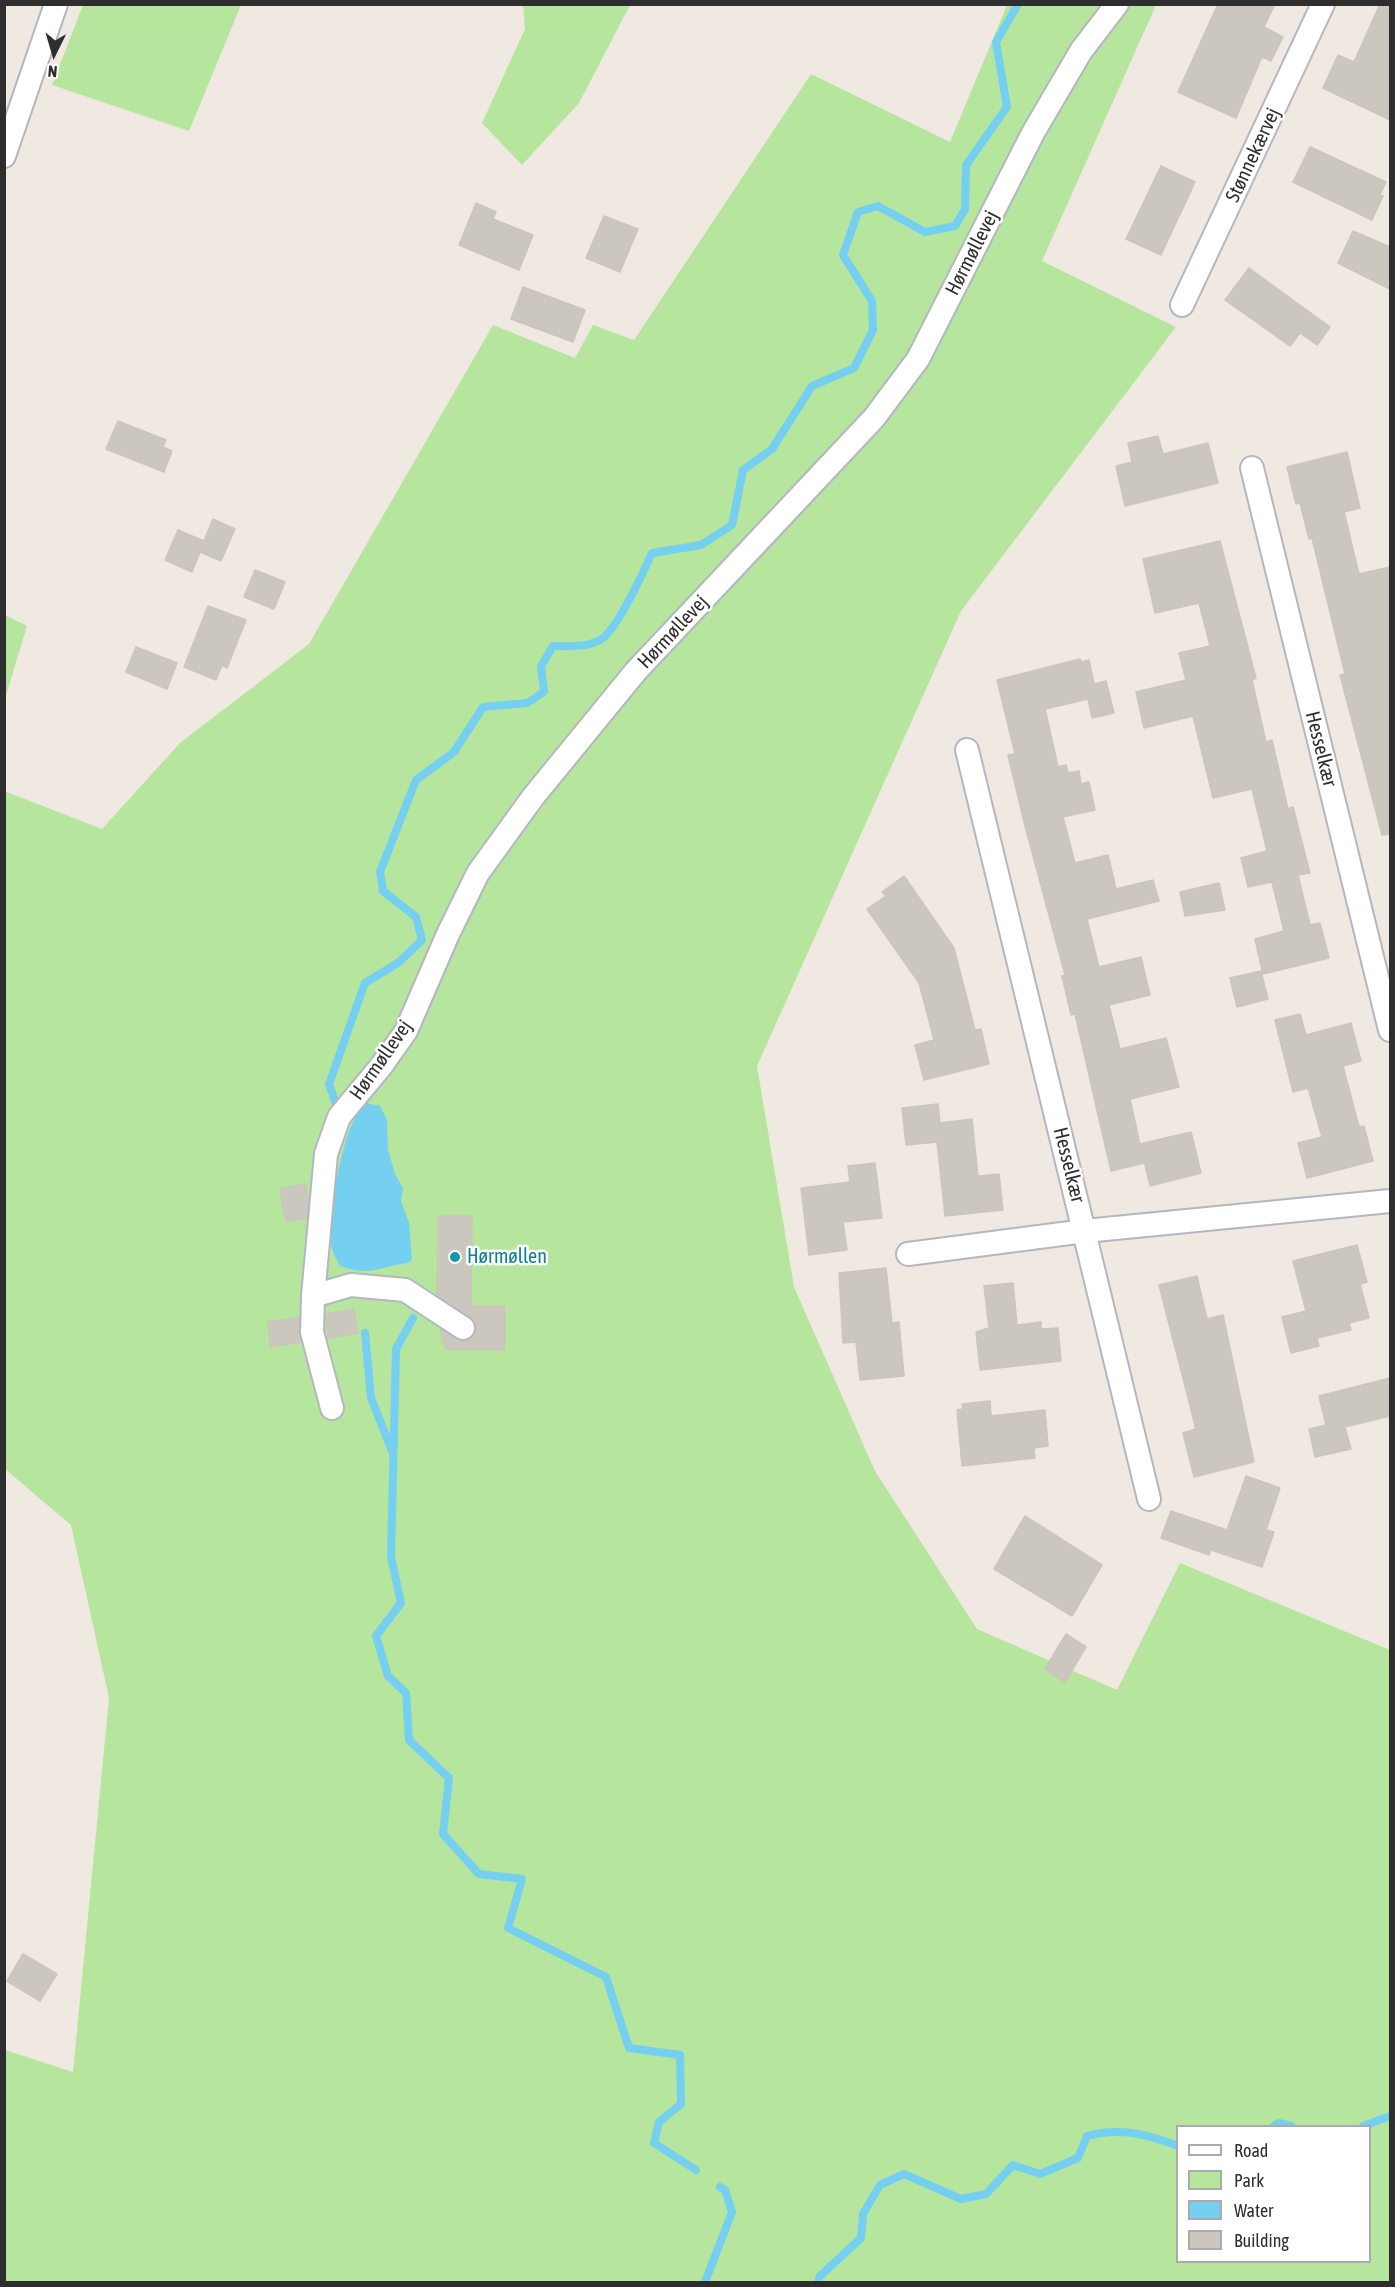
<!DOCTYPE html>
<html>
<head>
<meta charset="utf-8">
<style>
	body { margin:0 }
	#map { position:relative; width:1395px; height:2287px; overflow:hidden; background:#efe9e1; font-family:"Asap Condensed",sans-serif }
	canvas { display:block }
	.frame { position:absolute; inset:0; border:6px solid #2e2e2e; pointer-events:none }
	.legend { position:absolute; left:1176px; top:2125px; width:195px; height:138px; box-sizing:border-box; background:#fff; border:2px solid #ababab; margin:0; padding:8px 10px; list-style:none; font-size:18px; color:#2e2e2e }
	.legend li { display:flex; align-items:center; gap:12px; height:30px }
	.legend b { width:30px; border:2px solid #ababab }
	.north { position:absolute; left:24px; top:24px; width:60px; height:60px; -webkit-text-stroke:4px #fff; paint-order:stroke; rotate:185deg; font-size:16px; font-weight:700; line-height:24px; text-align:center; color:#2e2e2e }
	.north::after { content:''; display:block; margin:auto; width:21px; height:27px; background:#2e2e2e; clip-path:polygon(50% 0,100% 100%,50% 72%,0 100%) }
</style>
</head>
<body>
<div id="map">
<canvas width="1395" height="2287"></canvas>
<div class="frame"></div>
<ul class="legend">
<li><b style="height:8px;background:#fff"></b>Road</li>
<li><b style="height:16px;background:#b6e59e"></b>Park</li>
<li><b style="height:16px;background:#75cff0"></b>Water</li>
<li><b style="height:16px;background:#cbc7bf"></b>Building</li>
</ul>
<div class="north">N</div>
</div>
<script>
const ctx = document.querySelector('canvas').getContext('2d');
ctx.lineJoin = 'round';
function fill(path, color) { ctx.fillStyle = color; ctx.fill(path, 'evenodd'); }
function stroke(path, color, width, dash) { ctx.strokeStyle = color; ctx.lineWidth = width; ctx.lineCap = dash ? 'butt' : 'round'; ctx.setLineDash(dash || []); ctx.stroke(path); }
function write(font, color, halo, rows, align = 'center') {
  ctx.font = font + ' "Asap Condensed",sans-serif'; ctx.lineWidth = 5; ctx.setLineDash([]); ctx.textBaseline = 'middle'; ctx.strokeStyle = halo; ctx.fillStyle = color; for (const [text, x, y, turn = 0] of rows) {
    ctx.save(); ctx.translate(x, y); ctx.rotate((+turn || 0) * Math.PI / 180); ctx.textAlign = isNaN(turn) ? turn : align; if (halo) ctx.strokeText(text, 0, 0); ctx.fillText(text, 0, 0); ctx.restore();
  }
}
const green = new Path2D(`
	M 83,5 L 241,5 L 189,131 L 52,85 Z
	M 523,5 L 630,5 L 579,103 L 522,165 L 482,123 L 525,29 Z
	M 1007,5 L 1156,5 L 1042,261 L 1176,327 L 961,611 L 757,1066 L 794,1287 L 875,1471 L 977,1629 L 1117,1690 L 1180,1563 L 1390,1650 L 1390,2282 L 5,2282 L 5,2050 L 73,2072 L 109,1698 L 71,1525 L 5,1469 L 4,791 L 102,829 L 180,743 L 309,644 L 493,325 L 575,358 L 593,325 L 634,340 L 811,74 L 950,142 ZM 1178,2126 L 1370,2126 L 1370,2262 L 1178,2262 Z
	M 5,615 L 27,626 L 5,699 Z`);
const water = new Path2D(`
	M 366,1103 L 380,1106 L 387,1120 L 388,1150 L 395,1174 L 403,1188 L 401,1201 L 409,1223 L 412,1259 L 408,1263 C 377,1267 372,1277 340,1266 C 337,1260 332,1252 331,1245 C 328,1216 343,1120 366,1103 Z`);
const stream = new Path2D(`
	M 337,1107 L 329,1084 L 365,983 L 398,963 L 422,940 L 416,917 L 383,891 L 380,872 L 416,780 L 454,752 L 483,707 L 527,703 L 544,692 L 541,666 L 553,646 C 569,646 589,648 603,638 C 618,627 644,571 652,553 L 701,545 L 732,525 L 743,470 L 772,449 L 812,386 L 854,368 L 873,330 L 872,301 L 843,255 L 858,212 L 878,206 L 925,232 L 955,226 L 965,209 L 966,165 L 1007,107 L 996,42 L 1018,4
	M 413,1318 L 396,1349 L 391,1557 L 401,1603 L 376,1636 L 388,1676 L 406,1693 L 409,1740 L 449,1778 L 443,1834 L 479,1874 L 522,1879 L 508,1928 L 606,1977 L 629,2048 L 680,2055 L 681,2104 L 659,2122 L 654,2143 L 696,2170
	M 365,1333 L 371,1398 L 392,1451
	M 1274,2126 L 1279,2123 L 1291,2126
	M 1363,2126 L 1390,2116
	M 705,2282 L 732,2212 L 725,2190 L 720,2187
	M 818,2282 L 820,2276 L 861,2238 L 863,2214 L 880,2185 L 904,2174 L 961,2199 L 986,2194 L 1013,2165 L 1040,2174 L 1078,2158 L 1087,2136 C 1119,2127 1147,2134 1178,2146`);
const building = new Path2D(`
	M 1218,4 L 1275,4 L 1264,27 L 1283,37 L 1271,61 L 1262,57 L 1236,118 L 1178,92 Z
	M 1380,4 L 1390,4 L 1390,120 L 1323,88 L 1338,55 L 1354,62 Z
	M 1310,147 L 1386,182 L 1380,195 L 1383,196 L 1372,220 L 1293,182 Z
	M 1161,166 L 1195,182 L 1161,255 L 1126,239 Z
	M 476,203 L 496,212 L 493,219 L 533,235 L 519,270 L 459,245 Z
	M 604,216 L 638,229 L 620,272 L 586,258 Z
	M 1353,231 L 1390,247 L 1390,289 L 1338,263 Z
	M 1249,268 L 1330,327 L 1317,345 L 1300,333 L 1290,346 L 1225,300 Z
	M 523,287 L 585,310 L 573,342 L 511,319 Z
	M 118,421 L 166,440 L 163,447 L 172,451 L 164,472 L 106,449 Z
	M 1158,436 L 1163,454 L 1208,443 L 1218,483 L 1125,506 L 1116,466 L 1132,462 L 1128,443 Z
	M 1347,452 L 1360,508 L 1344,512 L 1359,574 L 1390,567 L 1390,834 L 1382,835 L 1340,675 L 1345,674 L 1312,538 L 1309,539 L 1300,503 L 1296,504 L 1287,467 Z
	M 213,519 L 235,529 L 221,561 L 200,552 L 192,572 L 165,560 L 178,530 L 204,541 Z
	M 1220,541 L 1256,678 L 1252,680 L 1266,742 L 1272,740 L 1288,809 L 1293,807 L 1310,873 L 1298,875 L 1310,925 L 1320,923 L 1329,958 L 1263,974 L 1255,939 L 1284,931 L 1272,882 L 1248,887 L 1241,858 L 1267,851 L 1252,789 L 1213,798 L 1193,716 L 1144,728 L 1136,692 L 1186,680 L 1179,653 L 1210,646 L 1199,603 L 1155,613 L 1143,559 Z
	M 255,570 L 285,582 L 274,609 L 244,597 Z
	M 208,606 L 246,620 L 227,668 L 222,665 L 216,680 L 184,667 Z
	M 136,647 L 177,663 L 167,689 L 126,672 Z
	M 1080,659 L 1081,662 L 1089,660 L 1094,684 L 1106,681 L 1114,713 L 1092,718 L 1088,699 L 1045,709 L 1058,767 L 1066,765 L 1068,773 L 1079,771 L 1081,784 L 1089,782 L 1095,810 L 1063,817 L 1075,863 L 1108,855 L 1116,889 L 1153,880 L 1159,901 L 1087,919 L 1099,967 L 1141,957 L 1150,995 L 1109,1005 L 1120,1049 L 1166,1038 L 1179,1087 L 1130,1099 L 1144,1163 L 1111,1171 L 1075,1014 L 1071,1015 L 1062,976 L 1065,975 L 1025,826 L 1008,755 L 1015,754 L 997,680 Z
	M 904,876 L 954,948 L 975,1030 L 981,1029 L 989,1064 L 924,1080 L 915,1045 L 934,1040 L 919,983 L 867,909 L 886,896 L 882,892 Z
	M 1219,883 L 1225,910 L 1185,916 L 1180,892 Z
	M 1261,971 L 1268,999 L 1237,1007 L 1230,978 Z
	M 1300,1014 L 1306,1035 L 1351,1023 L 1361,1061 L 1343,1066 L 1359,1127 L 1364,1126 L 1373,1161 L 1307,1178 L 1298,1143 L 1322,1137 L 1308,1088 L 1293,1092 L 1275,1020 Z
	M 938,1104 L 940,1123 L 972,1119 L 978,1176 L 999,1174 L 1003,1210 L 945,1216 L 937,1142 L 906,1145 L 902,1108 Z
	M 1191,1132 L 1201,1173 L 1150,1186 L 1140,1144 Z
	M 875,1163 L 882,1218 L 843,1222 L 847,1250 L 809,1255 L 801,1188 L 850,1182 L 848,1166 Z
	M 306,1184 L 308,1199 L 307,1218 L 286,1222 L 280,1189 Z
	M 438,1216 L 472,1216 L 471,1306 L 505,1306 L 505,1350 L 445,1349 L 440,1329 L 463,1341 L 474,1336 L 476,1328 L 471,1317 L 437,1295 Z
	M 1357,1245 L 1367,1282 L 1360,1284 L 1369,1318 L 1349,1323 L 1351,1330 L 1317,1338 L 1319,1346 L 1291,1353 L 1282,1317 L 1306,1311 L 1293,1261 Z
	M 886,1268 L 892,1323 L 899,1322 L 904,1376 L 860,1380 L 856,1342 L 843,1343 L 839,1273 Z
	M 1197,1276 L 1207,1319 L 1223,1315 L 1254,1462 L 1194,1477 L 1183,1433 L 1196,1429 L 1159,1285 Z
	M 1013,1283 L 1017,1325 L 1041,1322 L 1041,1329 L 1058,1328 L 1061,1361 L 980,1370 L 976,1332 L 989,1328 L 984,1286 Z
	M 354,1309 L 358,1333 L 328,1338 L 326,1314 Z
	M 299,1318 L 301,1342 L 270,1347 L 268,1322 Z
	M 1390,1378 L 1390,1416 L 1345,1427 L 1351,1449 L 1315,1457 L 1309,1429 L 1326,1425 L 1319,1396 Z
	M 990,1401 L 991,1416 L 1045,1410 L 1048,1446 L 1034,1448 L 1035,1458 L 962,1466 L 957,1410 L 963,1409 L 962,1404 Z
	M 1246,1476 L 1280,1488 L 1266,1530 L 1274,1532 L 1262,1567 L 1211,1550 L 1209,1555 L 1161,1538 L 1171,1511 L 1227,1530 Z
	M 1025,1516 L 1102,1565 L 1072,1616 L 994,1569 Z
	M 1066,1634 L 1086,1647 L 1065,1682 L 1045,1669 Z
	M 23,1954 L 57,1974 L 40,2001 L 7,1981 Z`);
const street = new Path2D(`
	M 4,156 L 56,4
	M 1182,305 L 1323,4
	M 1252,468 L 1390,1030
	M 967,750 L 1149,1499
	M 908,1254 L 1085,1231 L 1390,1201
	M 313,1296 L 351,1285 L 405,1290 L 463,1328
	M 332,1408 L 312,1332 L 313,1296 L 326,1154 L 339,1117 L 382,1065 L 406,1031 L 448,934 L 478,873 L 533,797 L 636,671 L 874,418 L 918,359 L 1033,133 L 1081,51 L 1117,4`);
const markers = [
	[455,1257,6,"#0f9aa8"]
];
const streetNames = [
	["Stønnekærvej",1253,155,-65],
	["Hørmøllevej",972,253,-63],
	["Hørmøllevej",673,632,-47],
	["Hesselkær",1321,749,76],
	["Hørmøllevej",381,1060,-55],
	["Hesselkær",1069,1165,76]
];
const cultureNames = [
	["Hørmøllen",467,1257]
];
fill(green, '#b6e59e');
fill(water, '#75cff0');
stroke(stream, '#75cff0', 8);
fill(building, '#cbc7bf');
stroke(building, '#cbc5ba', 1.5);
stroke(street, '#b4b7c1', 26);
stroke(street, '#fff', 22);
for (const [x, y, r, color] of markers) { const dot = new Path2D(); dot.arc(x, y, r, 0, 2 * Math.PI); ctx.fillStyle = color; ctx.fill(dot); stroke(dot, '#fff', 2); }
write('20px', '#2e2e2e', '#fff', streetNames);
write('20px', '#0d838f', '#fff', cultureNames, 'left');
</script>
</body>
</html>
